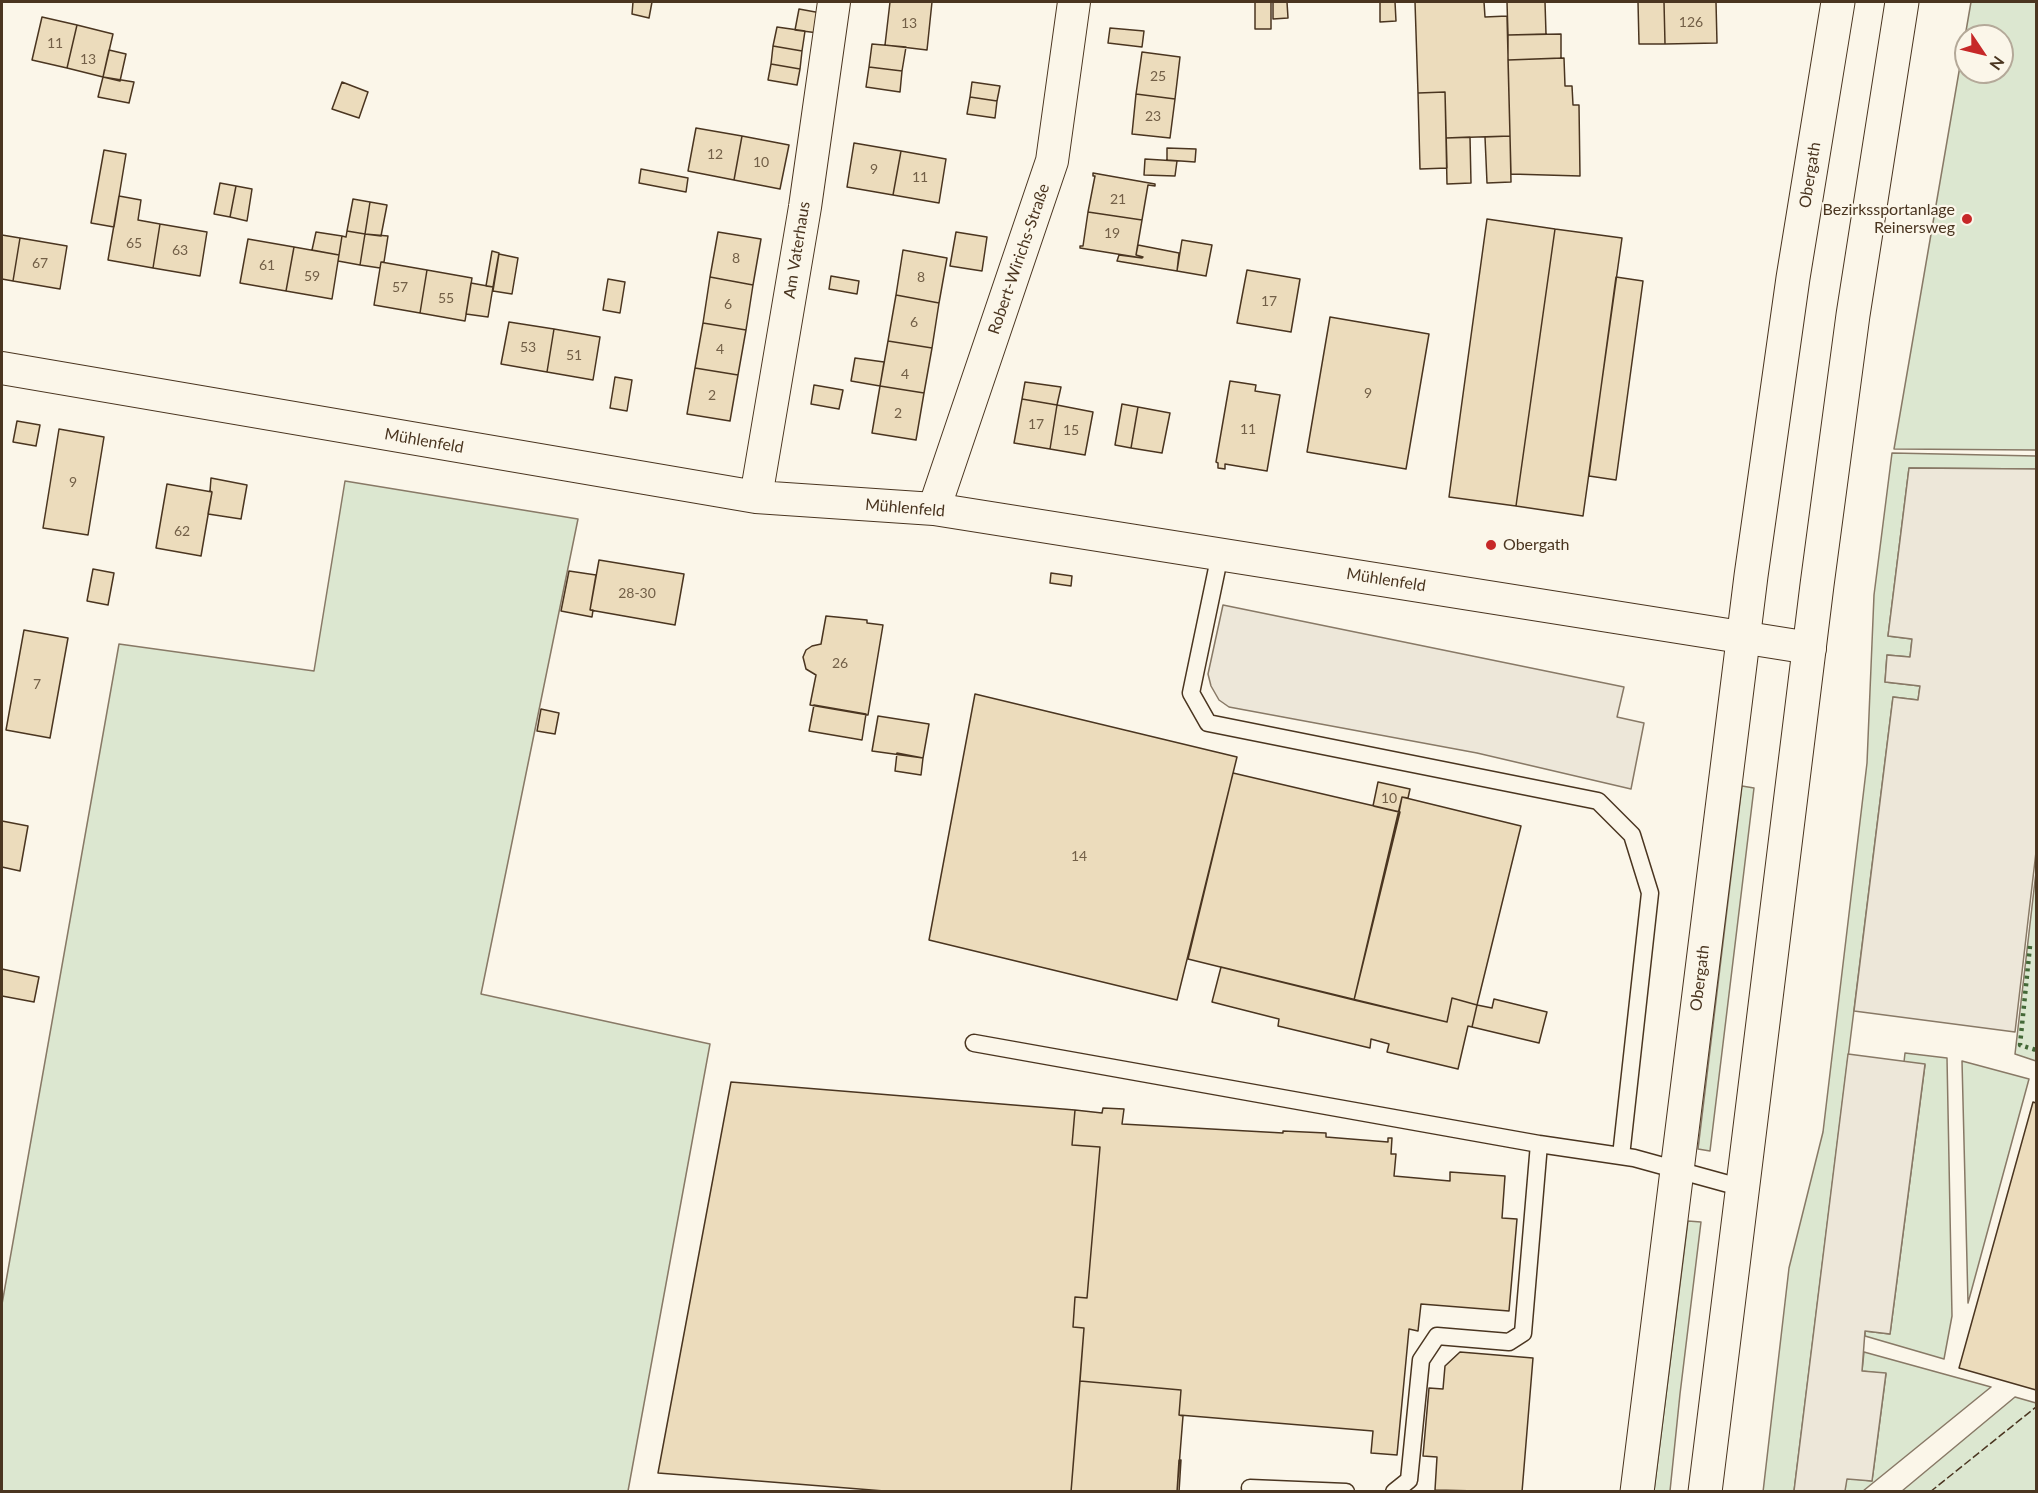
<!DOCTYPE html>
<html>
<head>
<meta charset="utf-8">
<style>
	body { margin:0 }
	#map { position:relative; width:2038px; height:1493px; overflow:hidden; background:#fbf6e9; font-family:Lato,sans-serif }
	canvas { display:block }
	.frame { position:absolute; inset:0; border:3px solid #4a3520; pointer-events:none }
	.north { position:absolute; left:1954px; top:24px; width:60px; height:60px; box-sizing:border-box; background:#fbf6e9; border:2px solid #b4a999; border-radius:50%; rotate:125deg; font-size:16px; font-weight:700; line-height:24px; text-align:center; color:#4a3520 }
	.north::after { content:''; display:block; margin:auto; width:21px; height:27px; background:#c62828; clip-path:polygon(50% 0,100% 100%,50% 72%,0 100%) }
</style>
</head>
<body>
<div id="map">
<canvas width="2038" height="1493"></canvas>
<div class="frame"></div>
<div class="north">N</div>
</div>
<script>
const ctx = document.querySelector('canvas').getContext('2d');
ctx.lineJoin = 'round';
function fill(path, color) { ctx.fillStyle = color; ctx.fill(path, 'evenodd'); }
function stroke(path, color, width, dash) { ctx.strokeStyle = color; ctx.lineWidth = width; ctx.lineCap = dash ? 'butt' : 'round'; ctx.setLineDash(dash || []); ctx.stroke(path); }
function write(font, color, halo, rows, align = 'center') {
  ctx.font = font + ' Lato,sans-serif'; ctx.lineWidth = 4.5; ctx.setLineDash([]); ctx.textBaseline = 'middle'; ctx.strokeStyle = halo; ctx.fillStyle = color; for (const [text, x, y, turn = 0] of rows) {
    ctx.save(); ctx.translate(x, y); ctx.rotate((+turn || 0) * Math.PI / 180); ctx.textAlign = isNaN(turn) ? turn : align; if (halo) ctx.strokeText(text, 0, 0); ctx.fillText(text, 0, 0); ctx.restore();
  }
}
const green = new Path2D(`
	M 1971,2 L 2036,2 L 2036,450 L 1894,449 ZM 1966,36 L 2002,36 L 2002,72 L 1966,72 Z
	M 1892,453 L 2036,456 L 2036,469 L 1909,468 L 1888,636 L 1912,639 L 1910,657 L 1887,655 L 1885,682 L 1920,686 L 1918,700 L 1893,697 L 1794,1491 L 1763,1492 L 1789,1268 L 1823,1132 L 1867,763 L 1874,595 Z
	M 345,481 L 578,519 L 481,994 L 710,1044 L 628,1491 L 2,1491 L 2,1304 L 119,644 L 314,671 Z
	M 1742,786 L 1754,788 L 1710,1151 L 1698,1149 Z
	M 2036,872 L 2036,1061 L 2015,1054 Z
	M 1905,1053 L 1947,1058 L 1952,1316 L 1944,1359 L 1865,1336 L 1865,1331 L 1890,1334 L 1925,1065 L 1904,1062 Z
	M 1962,1061 L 2029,1079 L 1968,1303 Z
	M 1688,1221 L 1701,1222 L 1680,1394 L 1670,1491 L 1654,1491 Z
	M 1864,1352 L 1991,1387 L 1863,1491 L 1845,1492 L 1846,1478 L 1872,1481 L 1886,1374 L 1862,1371 Z
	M 2015,1397 L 2036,1403 L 2036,1491 L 1902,1491 Z`);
const parking = new Path2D(`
	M 1909,468 L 2036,469 L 2036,852 L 2015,1032 L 1854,1011 L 1893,697 L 1918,700 L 1920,686 L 1885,682 L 1887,655 L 1910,657 L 1912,639 L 1888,636 Z
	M 1223,605 L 1624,687 L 1617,717 L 1644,723 L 1631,789 L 1477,753 L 1229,707 L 1219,700 L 1211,686 L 1208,674 Z
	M 1848,1054 L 1925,1064 L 1890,1334 L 1865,1331 L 1862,1371 L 1886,1373 L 1872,1481 L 1847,1479 L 1845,1491 L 1794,1491 Z`);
const building = new Path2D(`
	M 633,2 L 652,2 L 649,18 L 632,14 Z
	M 890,2 L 932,2 L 927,50 L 885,45 Z
	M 1255,2 L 1271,2 L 1271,29 L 1255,29 Z
	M 1273,2 L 1287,2 L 1288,18 L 1273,19 Z
	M 1380,2 L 1395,2 L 1396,21 L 1380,22 Z
	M 1415,2 L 1484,2 L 1485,17 L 1507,16 L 1510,136 L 1446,138 L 1445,92 L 1418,93 Z
	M 1507,2 L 1545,2 L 1546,34 L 1508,35 Z
	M 1638,2 L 1664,2 L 1665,44 L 1639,44 Z
	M 1664,2 L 1716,2 L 1717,43 L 1665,44 Z
	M 799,9 L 821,13 L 818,33 L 795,30 Z
	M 42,17 L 77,25 L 67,68 L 32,60 Z
	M 77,25 L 113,34 L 103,77 L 67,68 Z
	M 777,27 L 805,31 L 802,51 L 773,46 Z
	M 1110,28 L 1144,31 L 1142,47 L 1108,43 Z
	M 1561,34 L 1561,58 L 1508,60 L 1508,35 Z
	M 872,44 L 906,47 L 902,71 L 869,67 Z
	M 773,46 L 802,51 L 800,69 L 771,64 Z
	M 109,50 L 126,54 L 120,81 L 103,77 Z
	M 1142,52 L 1180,57 L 1175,99 L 1136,94 Z
	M 1564,58 L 1565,86 L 1572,86 L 1573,105 L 1579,105 L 1580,176 L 1511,174 L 1508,60 Z
	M 771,64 L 800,69 L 797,85 L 768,80 Z
	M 869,67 L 902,71 L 900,92 L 866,87 Z
	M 103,77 L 134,82 L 129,103 L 98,97 Z
	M 342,82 L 368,92 L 359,118 L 332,109 Z
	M 972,82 L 1000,86 L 997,101 L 970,97 Z
	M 1445,92 L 1447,168 L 1420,169 L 1418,93 Z
	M 1136,94 L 1175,99 L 1170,138 L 1132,134 Z
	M 970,97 L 997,101 L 995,118 L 967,114 Z
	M 696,128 L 742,136 L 734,180 L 688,171 Z
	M 742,136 L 789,145 L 780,189 L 734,180 Z
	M 1510,136 L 1511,182 L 1487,183 L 1485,137 Z
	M 1470,137 L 1471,183 L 1447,184 L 1446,138 Z
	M 854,143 L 901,151 L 893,195 L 847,187 Z
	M 1167,148 L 1196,149 L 1195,162 L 1167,160 Z
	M 104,150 L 126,154 L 114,227 L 91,223 Z
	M 901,151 L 946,159 L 939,203 L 893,195 Z
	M 1145,159 L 1177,161 L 1175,176 L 1144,175 Z
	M 641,169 L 688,178 L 686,192 L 639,183 Z
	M 1093,173 L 1155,184 L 1155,186 L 1148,185 L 1142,220 L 1088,212 L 1095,176 L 1093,176 Z
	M 220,183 L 236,186 L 230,217 L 214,214 Z
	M 236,186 L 252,189 L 247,221 L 230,217 Z
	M 119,196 L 141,200 L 138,220 L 160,224 L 153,268 L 108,260 Z
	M 353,199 L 370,202 L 365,234 L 347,231 Z
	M 370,202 L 387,205 L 381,236 L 365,234 Z
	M 1088,212 L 1142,220 L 1136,255 L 1143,257 L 1142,258 L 1080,248 L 1080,246 L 1083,246 Z
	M 1487,219 L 1555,229 L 1516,506 L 1449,497 Z
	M 160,224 L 207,232 L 200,276 L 153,268 Z
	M 1555,229 L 1622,238 L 1583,516 L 1516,506 Z
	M 347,231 L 365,234 L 360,265 L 338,261 L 342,236 L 346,237 Z
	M 316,232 L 342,236 L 339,255 L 312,250 Z
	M 718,232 L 761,239 L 753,285 L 710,277 Z
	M 956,232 L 987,237 L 982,271 L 950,266 Z
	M 365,234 L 388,236 L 384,262 L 381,262 L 380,268 L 360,265 Z
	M 2,235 L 20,238 L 13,281 L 2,279 Z
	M 20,238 L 67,246 L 60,289 L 13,281 Z
	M 248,239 L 294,247 L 286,291 L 240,283 Z
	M 1182,240 L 1212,245 L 1206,276 L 1177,271 Z
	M 1138,245 L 1179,253 L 1177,271 L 1117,261 L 1119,255 L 1142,258 L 1143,257 L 1136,255 Z
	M 294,247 L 339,255 L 332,299 L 286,291 Z
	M 903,250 L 947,258 L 939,303 L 896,295 Z
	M 492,251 L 499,253 L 493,287 L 486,286 Z
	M 499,254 L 518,258 L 512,294 L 493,291 Z
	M 381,262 L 427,270 L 420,313 L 374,305 Z
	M 427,270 L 472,278 L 465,321 L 420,313 Z
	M 1247,270 L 1300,279 L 1291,332 L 1237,323 Z
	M 831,276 L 859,281 L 857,294 L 829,289 Z
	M 710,277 L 753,285 L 746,330 L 703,323 Z
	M 1616,277 L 1643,281 L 1616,480 L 1589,476 Z
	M 608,279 L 625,282 L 620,313 L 603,310 Z
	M 471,283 L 493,287 L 488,317 L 466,314 Z
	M 896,295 L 939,303 L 932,348 L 888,341 Z
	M 1330,317 L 1429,334 L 1406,469 L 1307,452 Z
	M 509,322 L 554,329 L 547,372 L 501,364 Z
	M 703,323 L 746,330 L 738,375 L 695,368 Z
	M 554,329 L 600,337 L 593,380 L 547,372 Z
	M 888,341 L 932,348 L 924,393 L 880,386 Z
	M 855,358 L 884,362 L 880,386 L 851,381 Z
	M 695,368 L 738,375 L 730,421 L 687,414 Z
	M 615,377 L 632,380 L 627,411 L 610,408 Z
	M 1230,381 L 1256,385 L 1255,391 L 1280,395 L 1267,471 L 1225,464 L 1225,469 L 1218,468 L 1218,463 L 1216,462 Z
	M 1025,382 L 1061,387 L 1057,405 L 1022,399 Z
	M 814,385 L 843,390 L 839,409 L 811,404 Z
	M 880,386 L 924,393 L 916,440 L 872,433 Z
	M 1022,399 L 1057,405 L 1050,449 L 1014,443 Z
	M 1122,404 L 1138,407 L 1131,448 L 1115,445 Z
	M 1057,405 L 1093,412 L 1085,455 L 1050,449 Z
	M 1138,407 L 1170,413 L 1162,453 L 1131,448 Z
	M 17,421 L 40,425 L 36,446 L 13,442 Z
	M 59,429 L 104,437 L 88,535 L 43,528 Z
	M 211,478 L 247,485 L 241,519 L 208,514 L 212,492 L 210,491 Z
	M 167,484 L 212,492 L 201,556 L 156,548 Z
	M 599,560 L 684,574 L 675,625 L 590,610 Z
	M 93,569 L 114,573 L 108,605 L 87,601 Z
	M 569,571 L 596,575 L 590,610 L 593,610 L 592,617 L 561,611 Z
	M 1051,573 L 1072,576 L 1071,586 L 1050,583 Z
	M 826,616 L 867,620 L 867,623 L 883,625 L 868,715 L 810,705 L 816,675 L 806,669 L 803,657 L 806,650 L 812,646 L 821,644 Z
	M 24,630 L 68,638 L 50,738 L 6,730 Z
	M 975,694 L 1237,757 L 1177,1000 L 929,940 Z
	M 814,705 L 866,714 L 862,740 L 809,731 Z
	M 541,709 L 559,713 L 555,734 L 537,731 Z
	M 878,716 L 929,724 L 923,758 L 872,751 Z
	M 897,753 L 923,758 L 921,775 L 895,771 Z
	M 1233,773 L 1400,812 L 1354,1000 L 1188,959 Z
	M 1378,782 L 1410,789 L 1408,798 L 1402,797 L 1399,812 L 1373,806 Z
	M 1402,797 L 1521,826 L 1477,1005 L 1452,998 L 1447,1022 L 1354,1000 Z
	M 2,821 L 28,826 L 20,871 L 2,867 Z
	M 1221,967 L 1447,1022 L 1452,998 L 1477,1005 L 1472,1027 L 1468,1026 L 1458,1069 L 1387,1052 L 1389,1044 L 1371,1039 L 1370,1048 L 1278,1026 L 1279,1019 L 1212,1002 Z
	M 2,969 L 39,977 L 34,1002 L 2,996 Z
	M 1494,999 L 1547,1012 L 1539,1043 L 1472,1027 L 1477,1005 L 1492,1008 Z
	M 731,1082 L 1075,1110 L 1072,1145 L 1100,1147 L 1087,1298 L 1075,1297 L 1073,1327 L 1084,1328 L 1071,1492 L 897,1492 L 658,1473 Z
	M 2033,1102 L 2036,1103 L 2036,1390 L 1959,1368 Z
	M 1103,1108 L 1124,1109 L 1122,1124 L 1283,1133 L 1283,1131 L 1326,1133 L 1326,1137 L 1388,1142 L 1388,1138 L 1392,1138 L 1391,1154 L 1396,1154 L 1394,1176 L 1450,1181 L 1450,1172 L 1505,1176 L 1502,1218 L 1517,1219 L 1509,1311 L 1421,1304 L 1418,1331 L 1409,1329 L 1397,1455 L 1371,1453 L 1373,1431 L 1179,1415 L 1181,1390 L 1080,1381 L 1084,1328 L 1073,1327 L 1075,1297 L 1087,1298 L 1100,1147 L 1072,1145 L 1075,1110 L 1102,1113 Z
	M 1460,1352 L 1533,1358 L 1522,1492 L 1435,1490 L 1437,1457 L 1423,1456 L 1429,1388 L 1443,1389 L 1445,1366 Z
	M 1080,1381 L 1181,1390 L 1179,1415 L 1183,1416 L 1177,1492 L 1071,1492 Z
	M 1179,1460 L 1181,1460 L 1179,1492 L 1177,1492 Z`);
const lane = new Path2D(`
	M 1220,554 L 1191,693 L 1208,723 L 1598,801 L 1632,835 L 1650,893 L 1621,1156
	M 974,1043 L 1539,1144 L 1634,1158 L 1743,1188
	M 1250,1488 L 1346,1492
	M 1394,1492 L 1409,1480 L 1421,1360 L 1437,1336 L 1509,1342 L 1523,1333 L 1539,1144`);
const street = new Path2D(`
	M 2,368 L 756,497 L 934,509 L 1810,648
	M 756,497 L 805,207 L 834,2
	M 934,509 L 1052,161 L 1074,2`);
const primary = new Path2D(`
	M 1637,1492 L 1751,576 L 1793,278 L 1838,2
	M 1705,1492 L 1817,585 L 1853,315 L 1902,2`);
const hedge = new Path2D(`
	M 2030,946 L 2020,1045 L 2036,1050`);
const fence = new Path2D(`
	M 1930,1492 L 2036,1407`);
const markers = [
	[1967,219,6,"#c62828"],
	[1491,545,6,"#c62828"]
];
const numberNames = [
	["126",1691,22],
	["13",909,23],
	["11",55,43],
	["13",88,59],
	["25",1158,76],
	["23",1153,116],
	["12",715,154],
	["10",761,162],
	["9",874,169],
	["11",920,177],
	["21",1118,199],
	["19",1112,233],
	["65",134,243],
	["63",180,250],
	["8",736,258],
	["67",40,263],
	["61",267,265],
	["59",312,276],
	["8",921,277],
	["57",400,287],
	["55",446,298],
	["17",1269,301],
	["6",728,304],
	["6",914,322],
	["53",528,347],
	["4",720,349],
	["51",574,355],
	["4",905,374],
	["9",1368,393],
	["2",712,395],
	["2",898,413],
	["17",1036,424],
	["11",1248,429],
	["15",1071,430],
	["9",73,482],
	["62",182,531],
	["28-30",637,593],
	["26",840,663],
	["7",37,684],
	["10",1389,798],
	["14",1079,856]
];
const streetNames = [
	["Obergath",1810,175,-81],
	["Am Vaterhaus",797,250,-81],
	["Robert-Wirichs-Straße",1019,259,-71],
	["Mühlenfeld",424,441,10],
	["Mühlenfeld",905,508,5],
	["Mühlenfeld",1386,580,9],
	["Obergath",1700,978,-83]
];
const poiNames = [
	["Bezirkssportanlage",1955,210],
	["Reinersweg",1955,228],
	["Obergath",1503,545,"left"]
];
fill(green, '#dce7d0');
stroke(green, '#887966', 1.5);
fill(parking, '#ede7d9');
stroke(parking, '#887966', 1.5);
fill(building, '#ecdcbc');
stroke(building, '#4a3520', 1.5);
stroke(lane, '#4a3520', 19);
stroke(street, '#4a3520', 34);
stroke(primary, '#4a3520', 35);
stroke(lane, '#fbf6e9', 16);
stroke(street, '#fbf6e9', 32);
stroke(primary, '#fbf6e9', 33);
stroke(hedge, '#436837', 4.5, [3, 4.5]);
stroke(fence, '#4a3520', 1.5, [8, 3]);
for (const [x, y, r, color] of markers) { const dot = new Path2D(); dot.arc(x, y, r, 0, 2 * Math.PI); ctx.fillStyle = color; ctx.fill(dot); stroke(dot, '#fbf6e9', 2); }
write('14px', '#725f47', null, numberNames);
write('16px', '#4a3520', '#fbf6e9', streetNames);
write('16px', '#4a3520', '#fbf6e9', poiNames, 'right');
</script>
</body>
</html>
